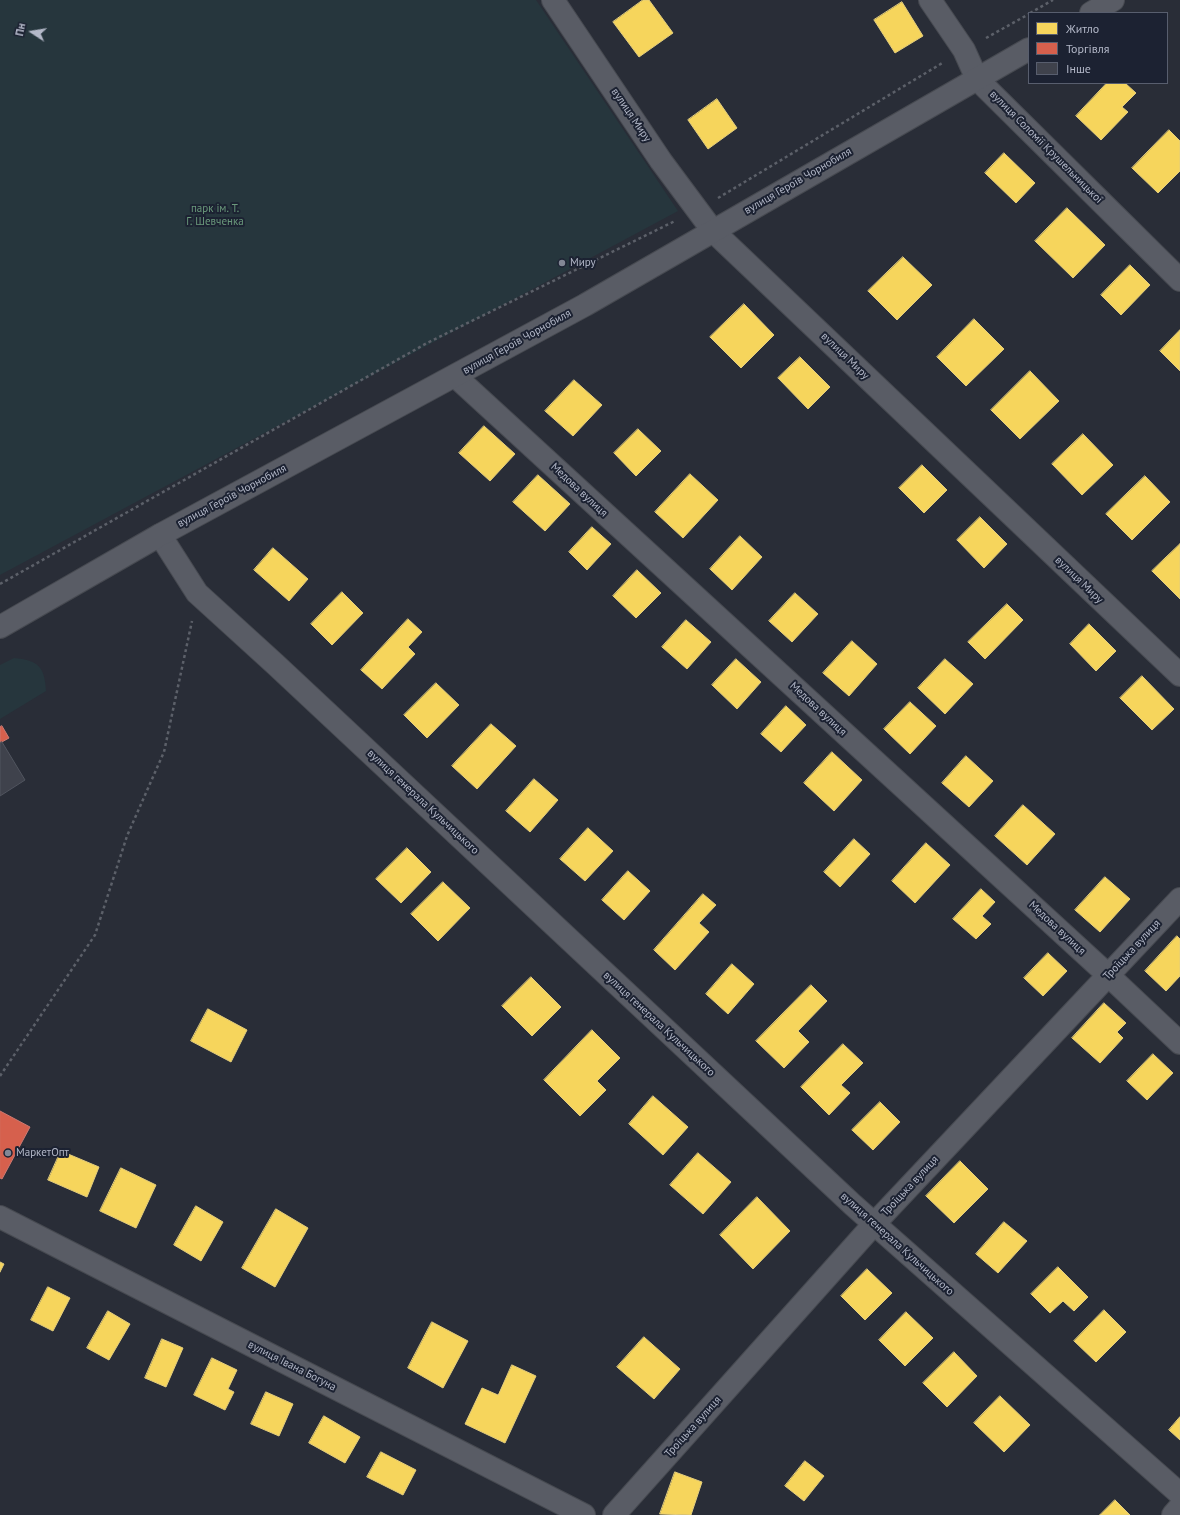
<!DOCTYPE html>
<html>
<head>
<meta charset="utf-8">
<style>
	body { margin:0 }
	#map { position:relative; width:1180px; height:1515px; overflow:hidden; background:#292d37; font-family:"PT Sans",sans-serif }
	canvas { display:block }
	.legend { position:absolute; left:1028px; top:12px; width:140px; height:72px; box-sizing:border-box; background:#1c2232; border:1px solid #585e6e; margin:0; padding:5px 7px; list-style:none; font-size:12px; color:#b3b8c8 }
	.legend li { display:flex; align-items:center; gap:8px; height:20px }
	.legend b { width:20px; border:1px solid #585e6e }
	.north { position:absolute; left:12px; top:12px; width:40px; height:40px; -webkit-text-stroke:3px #1c2232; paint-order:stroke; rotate:282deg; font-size:11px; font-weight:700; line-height:16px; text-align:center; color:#b3b8c8 }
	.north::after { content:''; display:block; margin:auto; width:14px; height:18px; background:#b3b8c8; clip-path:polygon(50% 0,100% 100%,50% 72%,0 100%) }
</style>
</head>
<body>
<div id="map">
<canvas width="1180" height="1515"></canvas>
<ul class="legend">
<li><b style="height:11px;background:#f6d55c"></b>Житло</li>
<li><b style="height:11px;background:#d6604d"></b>Торгівля</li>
<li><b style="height:11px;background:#3f424c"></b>Інше</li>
</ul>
<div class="north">Пн</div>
</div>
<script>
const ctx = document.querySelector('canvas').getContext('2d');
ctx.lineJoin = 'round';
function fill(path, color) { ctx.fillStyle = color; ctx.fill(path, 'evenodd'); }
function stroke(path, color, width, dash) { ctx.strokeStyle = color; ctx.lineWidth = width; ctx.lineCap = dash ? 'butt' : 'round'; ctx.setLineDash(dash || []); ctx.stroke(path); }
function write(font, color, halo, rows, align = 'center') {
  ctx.font = font + ' "PT Sans",sans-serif'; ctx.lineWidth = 4; ctx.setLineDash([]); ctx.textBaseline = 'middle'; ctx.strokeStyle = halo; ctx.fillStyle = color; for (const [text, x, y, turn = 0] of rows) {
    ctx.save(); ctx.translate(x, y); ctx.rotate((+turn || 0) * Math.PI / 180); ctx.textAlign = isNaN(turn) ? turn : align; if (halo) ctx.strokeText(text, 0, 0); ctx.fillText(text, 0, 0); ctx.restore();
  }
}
const green = new Path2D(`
	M 0,0 L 536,0 L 678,211 L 0,575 Z
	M 14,658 C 38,660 45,667 46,691 L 0,719 L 0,665 Z`);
const homes = new Path2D(`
	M 643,0 L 649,0 L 673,33 L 639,57 L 613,22 Z
	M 902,2 L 923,36 L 895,53 L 874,20 Z
	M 1107,83 L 1125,83 L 1136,93 L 1122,107 L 1128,112 L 1101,140 L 1076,116 Z
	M 717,99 L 737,128 L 708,149 L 688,120 Z
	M 1169,130 L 1180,141 L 1180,171 L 1158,193 L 1132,168 Z
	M 1004,153 L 1035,183 L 1016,203 L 985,173 Z
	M 1067,208 L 1105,245 L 1073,278 L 1035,241 Z
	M 903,257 L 932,285 L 897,320 L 868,291 Z
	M 1130,265 L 1150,285 L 1121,315 L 1101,295 Z
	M 744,304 L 774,335 L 741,368 L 710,337 Z
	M 974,319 L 1004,349 L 966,386 L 937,357 Z
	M 1180,330 L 1180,371 L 1160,351 Z
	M 800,357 L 830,387 L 808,409 L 778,378 Z
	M 1030,371 L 1059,401 L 1020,439 L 991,410 Z
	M 574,380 L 602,405 L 573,436 L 545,411 Z
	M 484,426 L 515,454 L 490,481 L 459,453 Z
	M 638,429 L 661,451 L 636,476 L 614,453 Z
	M 1083,434 L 1113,465 L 1082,495 L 1052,464 Z
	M 922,465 L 947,490 L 924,513 L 899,488 Z
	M 690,474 L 718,500 L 683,538 L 655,512 Z
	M 538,475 L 570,504 L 545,531 L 513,502 Z
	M 1145,476 L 1170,502 L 1132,540 L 1106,514 Z
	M 980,517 L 1007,544 L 984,568 L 957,540 Z
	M 592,527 L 611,544 L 587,570 L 569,552 Z
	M 740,536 L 762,557 L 732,590 L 710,569 Z
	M 1180,544 L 1180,599 L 1152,571 Z
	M 273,548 L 308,579 L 289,601 L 254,570 Z
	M 637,570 L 661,593 L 636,618 L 613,596 Z
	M 342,592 L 363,613 L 332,645 L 311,624 Z
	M 795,593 L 818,614 L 792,642 L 769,621 Z
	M 1007,604 L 1023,620 L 985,659 L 968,642 Z
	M 408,619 L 422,632 L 408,647 L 415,654 L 382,689 L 361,670 Z
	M 686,620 L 711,642 L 687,669 L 662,647 Z
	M 1089,624 L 1116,651 L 1096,671 L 1070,644 Z
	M 852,641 L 877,664 L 849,696 L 823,673 Z
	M 736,659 L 761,682 L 737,709 L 712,685 Z
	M 945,659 L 973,684 L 945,714 L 918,688 Z
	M 1142,676 L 1174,709 L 1152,730 L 1120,698 Z
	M 436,683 L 459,705 L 427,738 L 404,715 Z
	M 910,702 L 936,726 L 910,754 L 884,729 Z
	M 786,706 L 806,725 L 781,752 L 761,734 Z
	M 491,724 L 516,746 L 477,789 L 452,766 Z
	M 832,752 L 862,780 L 834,811 L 804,783 Z
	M 966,756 L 993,781 L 969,807 L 942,783 Z
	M 534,779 L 558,800 L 530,832 L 506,811 Z
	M 1023,805 L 1055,834 L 1027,865 L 995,836 Z
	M 588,828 L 613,851 L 585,881 L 560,859 Z
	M 854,839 L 870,854 L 840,887 L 824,872 Z
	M 926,843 L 950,865 L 915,903 L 892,881 Z
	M 407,848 L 431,872 L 401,903 L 376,879 Z
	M 628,871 L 650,891 L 624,920 L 602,900 Z
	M 1105,877 L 1130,899 L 1100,932 L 1075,910 Z
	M 443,882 L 470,908 L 438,941 L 411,914 Z
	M 981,889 L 995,902 L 982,916 L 991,924 L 976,939 L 953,919 Z
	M 703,894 L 716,905 L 699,923 L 709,932 L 675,970 L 654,950 Z
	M 1177,936 L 1180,939 L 1180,976 L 1166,991 L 1145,971 Z
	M 1048,953 L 1067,971 L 1043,996 L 1024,978 Z
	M 732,964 L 754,984 L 728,1014 L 706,994 Z
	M 531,977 L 561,1007 L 532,1036 L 502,1006 Z
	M 811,985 L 827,1001 L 798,1031 L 809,1042 L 784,1068 L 756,1041 Z
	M 1104,1003 L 1126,1023 L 1117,1032 L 1123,1038 L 1100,1063 L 1072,1038 Z
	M 208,1009 L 247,1030 L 231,1062 L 191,1041 Z
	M 592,1030 L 620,1058 L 597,1081 L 606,1090 L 580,1116 L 544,1080 Z
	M 843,1044 L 863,1063 L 841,1085 L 850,1093 L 829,1115 L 801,1087 Z
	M 1153,1054 L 1173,1073 L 1147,1100 L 1127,1081 Z
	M 653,1096 L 688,1127 L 663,1155 L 629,1124 Z
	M 880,1102 L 900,1122 L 873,1150 L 852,1130 Z
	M 61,1151 L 99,1167 L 87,1197 L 48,1180 Z
	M 698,1153 L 731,1182 L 703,1214 L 670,1185 Z
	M 960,1161 L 988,1189 L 954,1223 L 926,1196 Z
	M 121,1168 L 156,1185 L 136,1228 L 100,1211 Z
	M 757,1197 L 790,1231 L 753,1269 L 720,1235 Z
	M 196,1206 L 223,1222 L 201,1261 L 174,1245 Z
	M 276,1209 L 308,1228 L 275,1287 L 242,1268 Z
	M 1004,1222 L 1027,1241 L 998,1273 L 976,1254 Z
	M 0,1262 L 4,1264 L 0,1272 Z
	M 1058,1267 L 1088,1297 L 1074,1311 L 1063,1301 L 1050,1313 L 1031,1294 Z
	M 867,1269 L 892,1293 L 865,1320 L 841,1296 Z
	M 48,1287 L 70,1298 L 53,1331 L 31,1320 Z
	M 1104,1310 L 1126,1332 L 1096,1362 L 1074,1341 Z
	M 108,1311 L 130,1324 L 109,1360 L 87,1348 Z
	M 906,1312 L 933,1338 L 905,1366 L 879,1340 Z
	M 432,1322 L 468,1341 L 443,1388 L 408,1368 Z
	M 644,1337 L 680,1369 L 654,1399 L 617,1367 Z
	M 162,1339 L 183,1348 L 166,1387 L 145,1378 Z
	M 954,1352 L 977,1376 L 947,1407 L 923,1383 Z
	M 212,1358 L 237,1370 L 228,1389 L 234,1392 L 225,1410 L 194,1395 Z
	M 512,1365 L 536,1376 L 505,1443 L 465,1424 L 482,1388 L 498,1395 Z
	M 266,1392 L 293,1404 L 279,1436 L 251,1424 Z
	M 1000,1396 L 1030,1425 L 1004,1452 L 974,1423 Z
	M 324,1416 L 360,1437 L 345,1463 L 309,1443 Z
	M 1180,1417 L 1180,1440 L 1169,1430 Z
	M 381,1452 L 416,1470 L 403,1495 L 367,1477 Z
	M 805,1461 L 824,1476 L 804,1501 L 785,1486 Z
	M 675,1472 L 702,1482 L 691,1515 L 660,1514 Z
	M 1115,1500 L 1130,1515 L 1100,1515 Z`);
const shops = new Path2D(`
	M 2,726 L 9,738 L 0,743 L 0,727 Z
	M 0,1111 L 30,1127 L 2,1179 L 0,1178 Z`);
const building = new Path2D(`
	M 2,742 L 25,780 L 0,796 L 0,743 Z`);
const path = new Path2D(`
	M 1030,13 L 1053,0
	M 986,38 L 1029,14
	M 718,198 L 944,62
	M 0,584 L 427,343 L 675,221
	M 0,1076 L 95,935 L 127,836 L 164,752 L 192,621`);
const minor = new Path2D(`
	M 553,0 L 661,161 L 713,231 L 1180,675
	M 930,0 L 964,50 L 977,79 L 1180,280
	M 455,376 L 1108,975 L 1180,1043
	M 160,535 L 197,593 L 275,664 L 853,1205 L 1180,1494
	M 0,1217 L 584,1515
	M 614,1515 L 874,1224 L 1180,899
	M 1173,1515 L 1180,1507`);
const tertiary = new Path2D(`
	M 1091,13 L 1113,0
	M 0,627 L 160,535 L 585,305 L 1029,49`);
const markers = [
	[562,263,4,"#838795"],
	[8,1153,4,"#838795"]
];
const streetNames = [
	["вулиця Миру",631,115,56],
	["вулиця Соломії Крушельницької",1046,147,45],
	["вулиця Героїв Чорнобиля",798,181,-30],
	["вулиця Героїв Чорнобиля",517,342,-29],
	["вулиця Миру",845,356,44],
	["Медова вулиця",579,490,43],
	["вулиця Героїв Чорнобиля",232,496,-28],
	["вулиця Миру",1079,580,44],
	["Медова вулиця",818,709,43],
	["вулиця генерала Кульчицького",423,802,43],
	["Медова вулиця",1057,928,43],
	["Троїцька вулиця",1132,950,-47],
	["вулиця генерала Кульчицького",659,1024,43],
	["Троїцька вулиця",910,1186,-47],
	["вулиця генерала Кульчицького",897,1244,42],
	["вулиця Івана Богуна",292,1366,27],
	["Троїцька вулиця",693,1427,-48]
];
const parkNames = [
	["парк ім. Т.",215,209],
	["Г. Шевченка",215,222]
];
const poiNames = [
	["Миру",570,263],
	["МаркетОпт",16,1153]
];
fill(green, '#26363d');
fill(homes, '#f6d55c');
stroke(homes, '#e2cc7c', 1);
fill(shops, '#d6604d');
stroke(shops, '#cc7a72', 1);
fill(building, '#3f424c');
stroke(building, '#51555f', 1);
stroke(minor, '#474a51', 24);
stroke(tertiary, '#474a51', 24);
stroke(path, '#5c6069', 2.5, [3, 3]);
stroke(minor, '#595c65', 22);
stroke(tertiary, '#595c65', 22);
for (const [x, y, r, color] of markers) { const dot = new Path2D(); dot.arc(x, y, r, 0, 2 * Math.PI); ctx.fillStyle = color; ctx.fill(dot); stroke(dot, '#1c2232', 1.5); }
write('11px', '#b3b8c8', '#1c2232', streetNames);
write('11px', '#6a997b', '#1c2232', parkNames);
write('11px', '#b3b8c8', '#1c2232', poiNames, 'left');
</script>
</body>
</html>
